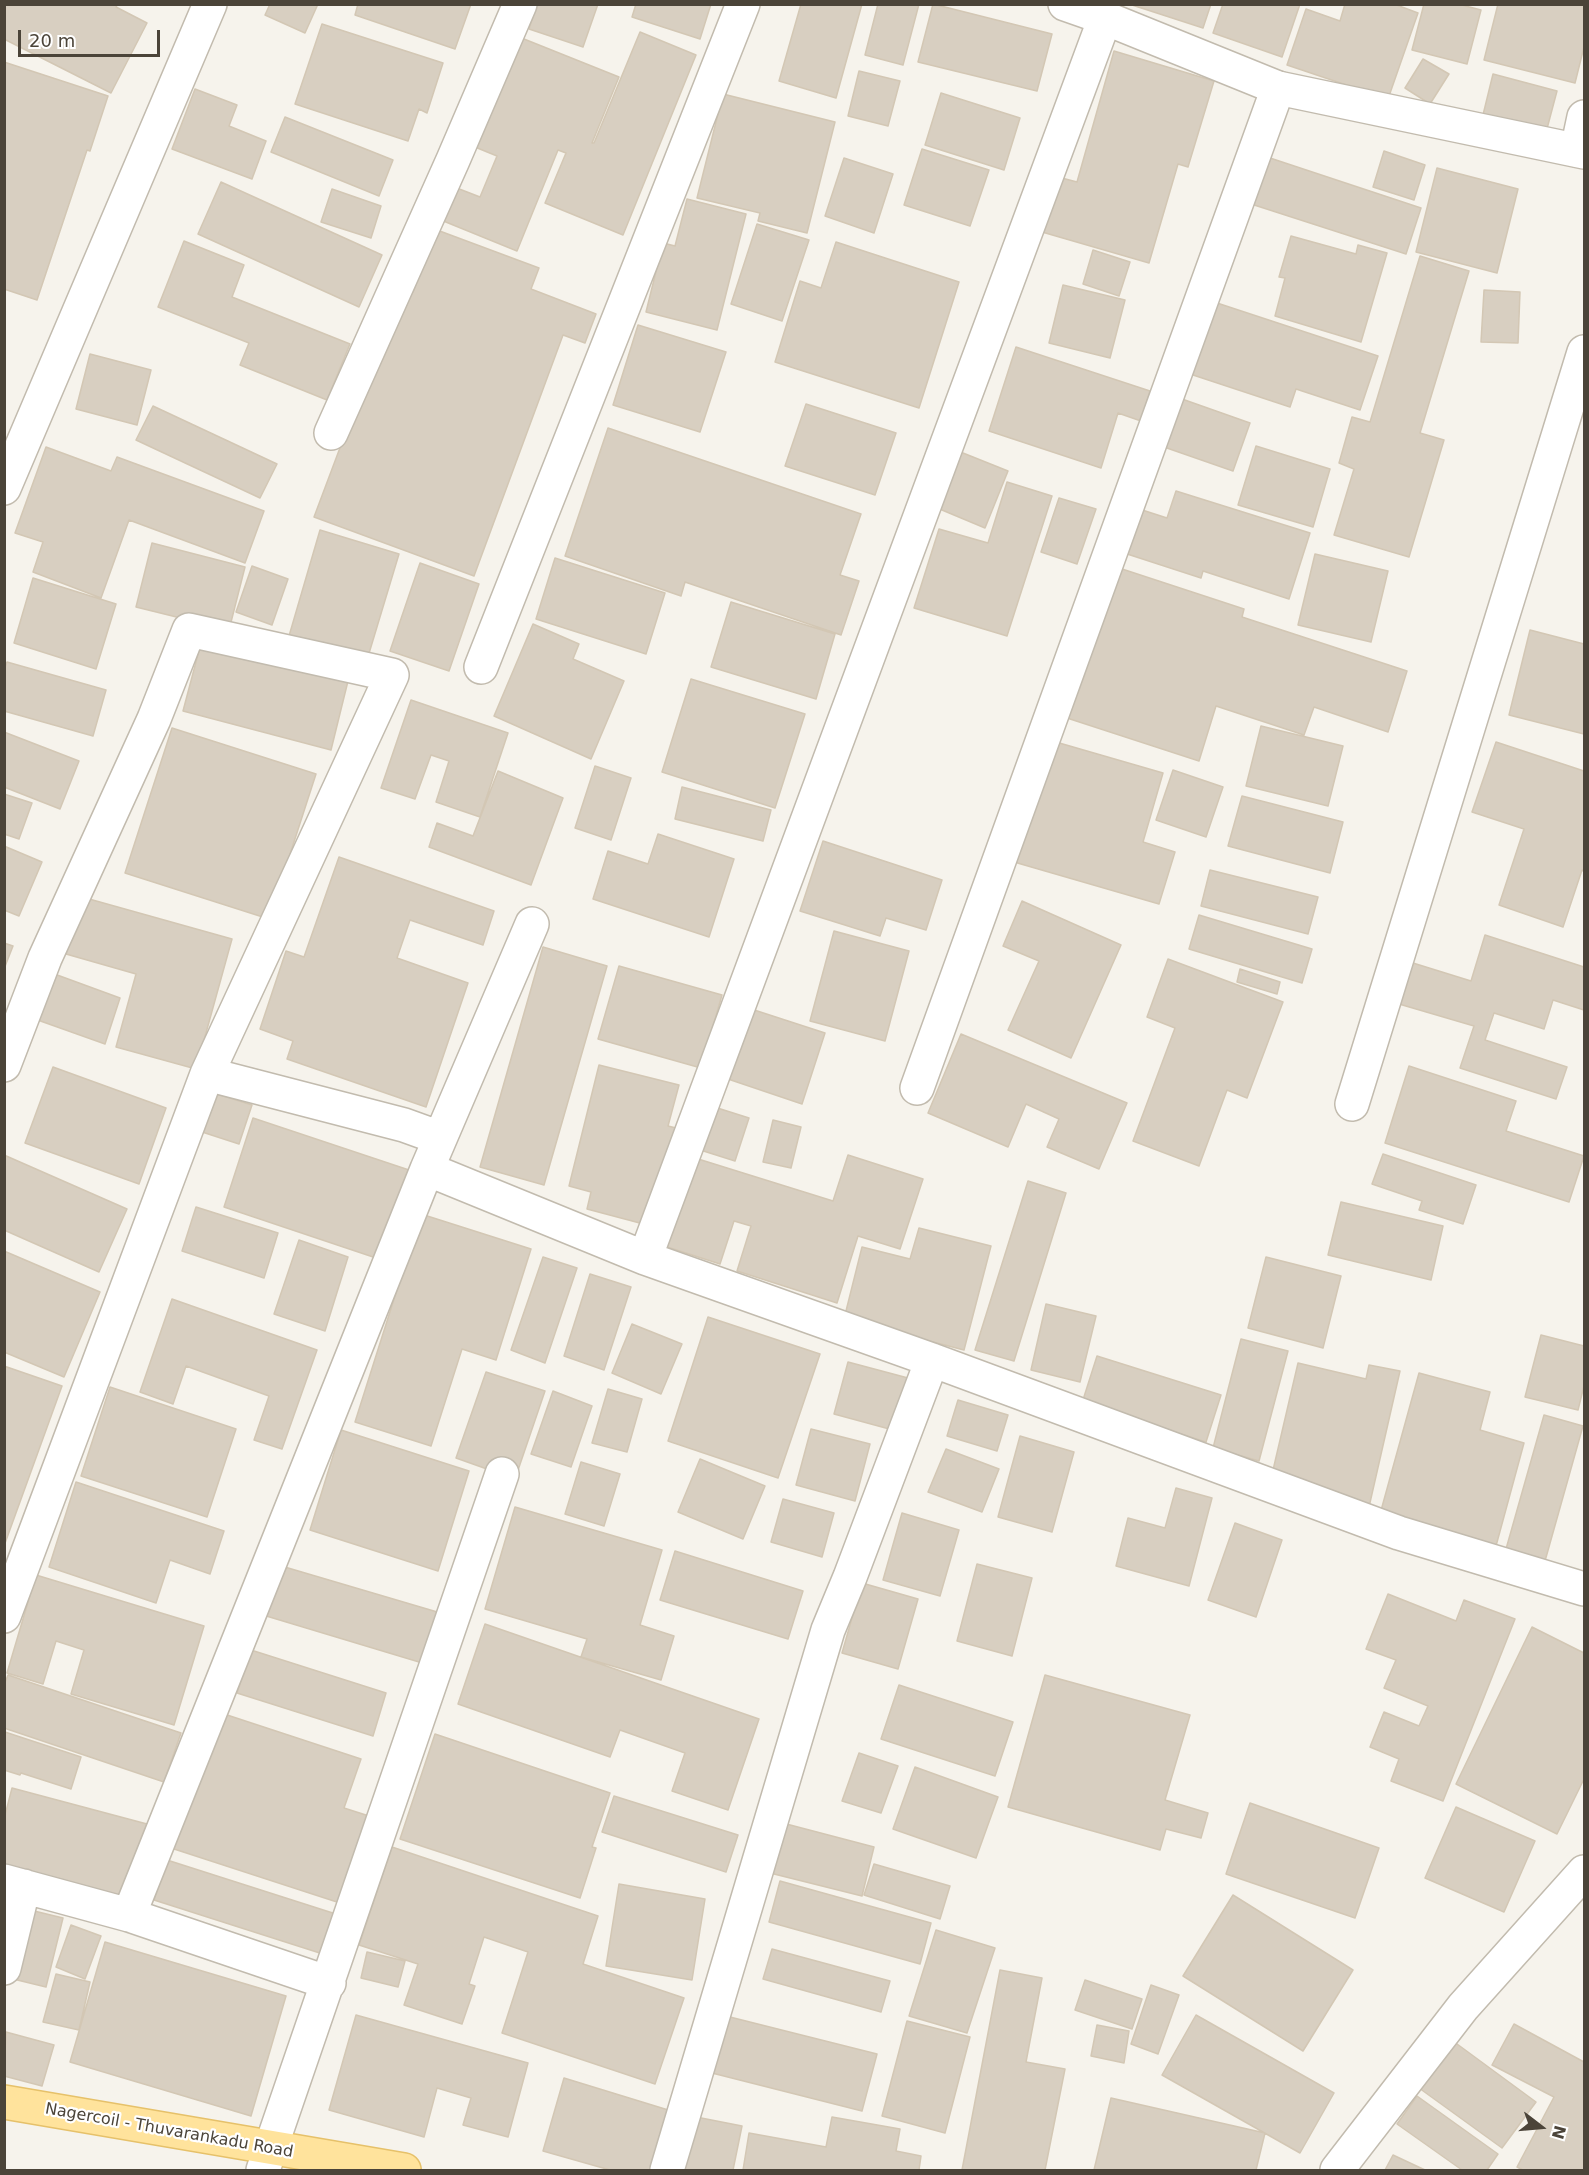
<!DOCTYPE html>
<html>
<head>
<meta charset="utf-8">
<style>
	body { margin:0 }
	#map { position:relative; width:1589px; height:2175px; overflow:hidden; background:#f6f3ec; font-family:"DejaVu Sans",sans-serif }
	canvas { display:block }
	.frame { position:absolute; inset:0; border:6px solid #4b4439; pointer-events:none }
	.north { position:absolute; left:1511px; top:2097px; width:60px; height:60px; -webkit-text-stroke:4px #fff; paint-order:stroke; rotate:106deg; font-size:16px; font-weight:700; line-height:24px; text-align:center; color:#4b4439 }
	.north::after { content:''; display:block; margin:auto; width:21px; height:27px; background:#4b4439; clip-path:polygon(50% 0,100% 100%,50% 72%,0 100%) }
	.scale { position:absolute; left:18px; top:30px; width:142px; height:27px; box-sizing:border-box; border:3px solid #4b4439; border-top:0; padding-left:8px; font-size:18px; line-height:21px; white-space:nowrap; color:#4b4439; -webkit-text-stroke:4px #fff; paint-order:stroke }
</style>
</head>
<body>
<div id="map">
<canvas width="1589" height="2175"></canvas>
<div class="frame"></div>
<div class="north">N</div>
<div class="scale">20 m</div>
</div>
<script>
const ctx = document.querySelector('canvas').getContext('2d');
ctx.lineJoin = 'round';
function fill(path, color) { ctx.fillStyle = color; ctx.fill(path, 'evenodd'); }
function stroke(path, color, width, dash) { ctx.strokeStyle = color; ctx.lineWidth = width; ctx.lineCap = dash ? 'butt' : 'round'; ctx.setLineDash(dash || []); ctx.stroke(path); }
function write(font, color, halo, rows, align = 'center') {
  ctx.font = font + ' "DejaVu Sans",sans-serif'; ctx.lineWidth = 4.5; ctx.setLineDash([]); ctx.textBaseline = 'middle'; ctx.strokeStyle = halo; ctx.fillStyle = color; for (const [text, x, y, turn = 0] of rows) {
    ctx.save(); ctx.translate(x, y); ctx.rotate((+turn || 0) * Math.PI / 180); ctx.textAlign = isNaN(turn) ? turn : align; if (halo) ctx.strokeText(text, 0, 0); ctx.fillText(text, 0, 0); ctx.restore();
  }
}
const building = new Path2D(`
	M 4,4 L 118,4 L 116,7 L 147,23 L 111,93 L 4,39 Z
	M 270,4 L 318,4 L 305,33 L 265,15 Z
	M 358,4 L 471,4 L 455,49 L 355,15 Z
	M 537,4 L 598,4 L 583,47 L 529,29 Z
	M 636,4 L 711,4 L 700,39 L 632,17 Z
	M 801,4 L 862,4 L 836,98 L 779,81 Z
	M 878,4 L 919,4 L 903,65 L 865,55 Z
	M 933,4 L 1052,34 L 1037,91 L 918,62 Z
	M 1129,4 L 1211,4 L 1203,28 Z
	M 1223,4 L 1300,4 L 1282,57 L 1213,33 Z
	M 1345,4 L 1394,4 L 1418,13 L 1388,99 L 1287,65 L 1306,9 L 1340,21 Z
	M 1424,4 L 1458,4 L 1481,10 L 1467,64 L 1412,50 Z
	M 1498,4 L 1584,4 L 1584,47 L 1575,83 L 1484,60 Z
	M 322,24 L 443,63 L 427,113 L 419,109 L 408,141 L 295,104 Z
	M 640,32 L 696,55 L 623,235 L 545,203 L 566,153 L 558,150 L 517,251 L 436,218 L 449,185 L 480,197 L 497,156 L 470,145 L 514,35 L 619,77 L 592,143 L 594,143 Z
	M 1114,51 L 1214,81 L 1188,167 L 1178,164 L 1149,263 L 1042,232 L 1058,177 L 1077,182 Z
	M 1423,59 L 1449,74 L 1430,104 L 1405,88 Z
	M 4,62 L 108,96 L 90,151 L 87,150 L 37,300 L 4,289 Z
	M 859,71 L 900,81 L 888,126 L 848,116 Z
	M 1493,74 L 1557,91 L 1544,140 L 1481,123 Z
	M 195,89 L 237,105 L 229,126 L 266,141 L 252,179 L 172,149 Z
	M 941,93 L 1020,118 L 1004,170 L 925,145 Z
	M 723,94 L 835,122 L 807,233 L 758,221 L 760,213 L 697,198 Z
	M 285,117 L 393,160 L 379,196 L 271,152 Z
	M 922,149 L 989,170 L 970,226 L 904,205 Z
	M 1384,151 L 1425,165 L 1414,200 L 1373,187 Z
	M 1264,156 L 1421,208 L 1406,254 L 1248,203 Z
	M 844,158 L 893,174 L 874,233 L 825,216 Z
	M 1437,168 L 1518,189 L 1497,273 L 1416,252 Z
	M 221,182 L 382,255 L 359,307 L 198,234 Z
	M 332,189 L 381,206 L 371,238 L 321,222 Z
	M 687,199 L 746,214 L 717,330 L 646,312 L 663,243 L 675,246 Z
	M 757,224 L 809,240 L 782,321 L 731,304 Z
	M 437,230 L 539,268 L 531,289 L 596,314 L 585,343 L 563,335 L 474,576 L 314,517 L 400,288 L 413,292 Z
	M 1291,236 L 1356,254 L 1358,245 L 1387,253 L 1361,342 L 1275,316 L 1285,278 L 1279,277 Z
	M 184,241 L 244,265 L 232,297 L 350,344 L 327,400 L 240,365 L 249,343 L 158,307 Z
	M 836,242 L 959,282 L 919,408 L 775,362 L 800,281 L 821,288 Z
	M 1093,250 L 1130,262 L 1119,296 L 1083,284 Z
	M 1420,256 L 1469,271 L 1420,433 L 1444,440 L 1409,557 L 1334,535 L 1354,469 L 1339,463 L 1352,417 L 1370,422 Z
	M 1063,285 L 1125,300 L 1110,358 L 1049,343 Z
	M 1484,290 L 1520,292 L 1518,343 L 1481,342 Z
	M 1214,302 L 1378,356 L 1360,410 L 1296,389 L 1290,407 L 1190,374 Z
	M 638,325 L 726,352 L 700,432 L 613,405 Z
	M 1016,347 L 1150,391 L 1141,421 L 1118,413 L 1101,468 L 989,431 Z
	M 90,354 L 151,370 L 137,425 L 76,409 Z
	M 1182,399 L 1250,423 L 1233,471 L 1164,447 Z
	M 806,404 L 896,433 L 875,495 L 785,466 Z
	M 153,406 L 277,464 L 260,498 L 136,440 Z
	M 608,428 L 861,514 L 840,575 L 859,581 L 841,635 L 685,582 L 681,596 L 565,556 Z
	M 1256,446 L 1330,469 L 1313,527 L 1238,505 Z
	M 46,447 L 111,471 L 117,457 L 264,511 L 245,563 L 129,520 L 101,598 L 33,572 L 43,542 L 15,533 Z
	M 953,449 L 1008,471 L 985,528 L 930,505 Z
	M 1007,482 L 1052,496 L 1007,636 L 914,608 L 939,529 L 988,543 Z
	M 1176,491 L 1310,533 L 1289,599 L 1203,571 L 1201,578 L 1121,552 L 1136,508 L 1167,518 Z
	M 1059,498 L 1096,509 L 1077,564 L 1041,552 Z
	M 320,530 L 399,554 L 367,660 L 289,636 Z
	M 152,543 L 245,567 L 229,630 L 136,607 Z
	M 1315,554 L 1388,571 L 1371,642 L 1298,625 Z
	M 555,558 L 665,593 L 646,654 L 536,619 Z
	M 420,563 L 479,584 L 449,671 L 390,651 Z
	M 252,566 L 288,579 L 272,625 L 236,612 Z
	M 1116,567 L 1244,609 L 1242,617 L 1407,671 L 1388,732 L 1314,707 L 1304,735 L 1216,706 L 1199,761 L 1067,718 Z
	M 33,578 L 116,604 L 96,669 L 14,643 Z
	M 731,602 L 835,634 L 816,699 L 711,667 Z
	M 533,624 L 579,644 L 573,659 L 624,681 L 591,759 L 494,716 Z
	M 1530,630 L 1584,644 L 1584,734 L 1509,715 Z
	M 201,643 L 348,681 L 331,750 L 183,711 Z
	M 7,662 L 106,690 L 93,736 L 4,711 L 4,670 Z
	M 691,679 L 805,714 L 775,808 L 662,772 Z
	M 411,700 L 508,733 L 480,817 L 436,802 L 449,761 L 431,755 L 415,799 L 381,788 Z
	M 1261,726 L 1343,746 L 1328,806 L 1246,786 Z
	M 172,728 L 316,774 L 269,919 L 125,873 Z
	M 4,732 L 79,761 L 60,809 L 4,787 Z
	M 1049,740 L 1163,773 L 1143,842 L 1175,852 L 1159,904 L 1014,862 Z
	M 1496,742 L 1584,771 L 1584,871 L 1582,870 L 1563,927 L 1499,905 L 1524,829 L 1472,812 Z
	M 595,766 L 631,778 L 611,840 L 575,828 Z
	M 1173,770 L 1223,787 L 1206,837 L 1156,820 Z
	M 498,771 L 563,798 L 531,885 L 429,847 L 437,823 L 473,836 Z
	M 682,787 L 771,810 L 763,841 L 675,819 Z
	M 4,794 L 32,803 L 19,839 L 4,834 Z
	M 1242,796 L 1343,822 L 1330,873 L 1228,846 Z
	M 658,834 L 734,859 L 709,937 L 593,899 L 608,851 L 648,864 Z
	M 823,841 L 942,880 L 926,930 L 886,918 L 880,936 L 800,911 Z
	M 4,846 L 42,862 L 19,916 L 4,910 Z
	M 339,857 L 494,911 L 483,945 L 410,920 L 397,958 L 468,983 L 426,1107 L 287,1059 L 293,1041 L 260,1029 L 286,951 L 304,957 Z
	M 1210,870 L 1318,897 L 1308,934 L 1201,906 Z
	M 82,897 L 232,939 L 196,1069 L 116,1047 L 136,974 L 66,954 Z
	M 1022,901 L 1121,945 L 1071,1058 L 1008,1030 L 1039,961 L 1003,946 Z
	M 1199,915 L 1312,949 L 1302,983 L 1189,949 Z
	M 834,931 L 909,951 L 885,1041 L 810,1021 Z
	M 1485,935 L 1584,967 L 1584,1010 L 1553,1000 L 1544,1029 L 1494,1013 L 1485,1040 L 1567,1067 L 1556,1099 L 1460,1068 L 1474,1026 L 1399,1004 L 1413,963 L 1471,981 Z
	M 4,943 L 13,946 L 4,969 Z
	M 543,947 L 607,966 L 544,1185 L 480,1167 Z
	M 1168,959 L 1283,1002 L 1247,1098 L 1227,1090 L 1199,1166 L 1133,1141 L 1175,1028 L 1147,1017 Z
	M 619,966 L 722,995 L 701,1068 L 598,1039 Z
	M 1240,969 L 1280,982 L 1277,994 L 1237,982 Z
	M 49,972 L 120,998 L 105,1044 L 32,1018 Z
	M 745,1007 L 825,1033 L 802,1104 L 722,1077 Z
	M 961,1034 L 1127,1103 L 1099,1169 L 1047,1147 L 1059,1119 L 1026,1104 L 1008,1147 L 928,1113 Z
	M 599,1065 L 679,1085 L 668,1126 L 676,1128 L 651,1226 L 587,1209 L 591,1192 L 569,1186 Z
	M 1409,1066 L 1516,1101 L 1506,1131 L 1584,1156 L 1569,1202 L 1385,1143 Z
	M 53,1067 L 166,1108 L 139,1184 L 25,1143 Z
	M 211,1092 L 252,1105 L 239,1144 L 199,1131 Z
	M 708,1105 L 749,1118 L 735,1161 L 694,1148 Z
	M 253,1118 L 418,1173 L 388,1262 L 224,1207 Z
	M 773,1120 L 801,1127 L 791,1168 L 763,1162 Z
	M 1383,1154 L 1476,1185 L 1463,1224 L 1419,1210 L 1422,1201 L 1372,1184 Z
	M 4,1155 L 127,1209 L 99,1272 L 4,1230 Z
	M 848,1155 L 923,1179 L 900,1249 L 858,1236 L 837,1303 L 737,1271 L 751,1226 L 734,1221 L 720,1264 L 667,1247 L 695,1158 L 833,1201 Z
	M 1028,1181 L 1066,1193 L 1014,1361 L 975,1350 Z
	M 1341,1202 L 1443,1226 L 1431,1280 L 1328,1255 Z
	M 196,1207 L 278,1233 L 264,1278 L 182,1251 Z
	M 421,1214 L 531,1249 L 496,1360 L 462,1349 L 431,1446 L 355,1422 Z
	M 919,1228 L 991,1246 L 964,1350 L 844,1319 L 862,1247 L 910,1259 Z
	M 299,1240 L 348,1257 L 325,1331 L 274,1314 Z
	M 4,1251 L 100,1292 L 64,1377 L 4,1352 Z
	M 543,1257 L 577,1268 L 545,1363 L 511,1350 Z
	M 1266,1257 L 1341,1276 L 1323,1348 L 1248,1328 Z
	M 590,1274 L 631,1287 L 604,1370 L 564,1356 Z
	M 172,1299 L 317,1350 L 282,1449 L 254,1440 L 269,1396 L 186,1366 L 173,1404 L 140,1392 Z
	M 1046,1304 L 1096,1316 L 1080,1382 L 1031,1370 Z
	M 708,1317 L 820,1354 L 778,1478 L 668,1441 Z
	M 632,1324 L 682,1344 L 661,1394 L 612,1373 Z
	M 1541,1335 L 1584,1346 L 1584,1386 L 1578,1410 L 1525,1397 Z
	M 1241,1339 L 1288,1351 L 1259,1461 L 1213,1448 Z
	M 1097,1356 L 1221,1395 L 1206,1442 L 1082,1403 Z
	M 848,1362 L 908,1378 L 893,1430 L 834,1414 Z
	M 1298,1363 L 1366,1379 L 1369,1365 L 1400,1371 L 1369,1507 L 1270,1483 Z
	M 4,1366 L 62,1386 L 4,1546 Z
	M 486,1372 L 545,1391 L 515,1479 L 456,1458 Z
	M 1419,1373 L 1490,1392 L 1480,1430 L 1524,1443 L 1493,1557 L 1377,1525 Z
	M 110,1387 L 236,1429 L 207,1517 L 81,1476 Z
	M 608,1389 L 642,1399 L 627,1452 L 592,1443 Z
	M 553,1391 L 592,1406 L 571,1467 L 531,1454 Z
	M 958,1400 L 1008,1415 L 997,1451 L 947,1436 Z
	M 1544,1415 L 1583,1426 L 1545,1561 L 1506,1549 Z
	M 811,1429 L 870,1444 L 855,1501 L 796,1485 Z
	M 341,1430 L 469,1471 L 438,1571 L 310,1530 Z
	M 1020,1436 L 1074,1452 L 1052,1532 L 998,1517 Z
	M 946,1449 L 999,1469 L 982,1512 L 928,1492 Z
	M 700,1459 L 765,1486 L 743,1539 L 678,1512 Z
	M 581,1462 L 620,1474 L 604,1526 L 565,1514 Z
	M 76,1482 L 224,1531 L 210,1574 L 170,1560 L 156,1603 L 49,1567 Z
	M 1176,1488 L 1212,1498 L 1189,1586 L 1116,1566 L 1128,1518 L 1165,1528 Z
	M 783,1499 L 834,1513 L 822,1557 L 771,1542 Z
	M 515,1507 L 662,1550 L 640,1625 L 674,1636 L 661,1680 L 581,1657 L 587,1639 L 485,1609 Z
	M 902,1513 L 959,1530 L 940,1596 L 883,1580 Z
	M 1235,1523 L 1282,1540 L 1256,1617 L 1208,1600 Z
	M 675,1551 L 803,1591 L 788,1639 L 660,1600 Z
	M 977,1564 L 1032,1578 L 1012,1656 L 957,1641 Z
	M 278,1565 L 444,1614 L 429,1665 L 263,1615 Z
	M 36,1575 L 204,1626 L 174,1725 L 71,1694 L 84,1650 L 56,1641 L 43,1684 L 7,1673 Z
	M 862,1583 L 918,1599 L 898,1669 L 842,1653 Z
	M 1388,1594 L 1456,1621 L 1464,1600 L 1515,1619 L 1443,1801 L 1391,1781 L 1399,1759 L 1370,1747 L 1384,1712 L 1419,1726 L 1428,1706 L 1384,1688 L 1396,1660 L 1366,1649 Z
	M 485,1624 L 759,1719 L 728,1810 L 672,1791 L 685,1753 L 620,1730 L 610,1757 L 458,1704 Z
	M 1532,1627 L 1584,1653 L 1584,1779 L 1557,1834 L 1456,1784 Z
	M 251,1650 L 386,1693 L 373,1736 L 237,1693 Z
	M 8,1675 L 181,1733 L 164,1782 L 4,1728 L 4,1685 Z
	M 1045,1675 L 1190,1715 L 1165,1800 L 1208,1813 L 1201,1838 L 1166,1829 L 1160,1850 L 1008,1807 Z
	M 899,1685 L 1013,1722 L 995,1776 L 881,1739 Z
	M 215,1711 L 361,1759 L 344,1808 L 369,1816 L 340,1903 L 171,1848 Z
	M 5,1732 L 81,1757 L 71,1789 L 21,1773 L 20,1775 L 4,1770 Z
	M 435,1734 L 610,1793 L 592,1847 L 596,1848 L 580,1898 L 400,1839 Z
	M 859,1753 L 898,1766 L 881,1813 L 842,1801 Z
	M 915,1767 L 998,1797 L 976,1858 L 893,1829 Z
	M 12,1788 L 147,1824 L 126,1902 L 4,1870 L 4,1819 Z
	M 614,1796 L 738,1835 L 726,1872 L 602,1832 Z
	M 1250,1803 L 1379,1848 L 1355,1918 L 1226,1874 Z
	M 1456,1807 L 1535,1841 L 1504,1912 L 1425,1878 Z
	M 775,1821 L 874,1847 L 862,1896 L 762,1871 Z
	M 392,1847 L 598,1916 L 583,1964 L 684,1998 L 655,2084 L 502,2033 L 528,1952 L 484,1937 L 469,1984 L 475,1986 L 462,2024 L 404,2005 L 418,1964 L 359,1945 Z
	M 167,1860 L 339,1915 L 326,1955 L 154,1900 Z
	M 874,1864 L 950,1886 L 940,1919 L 864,1895 Z
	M 780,1881 L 931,1923 L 920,1964 L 769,1922 Z
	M 619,1884 L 705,1899 L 692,1980 L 606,1966 Z
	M 1233,1895 L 1353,1970 L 1303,2051 L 1183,1976 Z
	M 26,1909 L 63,1918 L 46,1987 L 9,1978 Z
	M 71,1925 L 101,1936 L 85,1979 L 56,1967 Z
	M 936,1930 L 995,1948 L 967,2033 L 909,2016 Z
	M 105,1942 L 286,1996 L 251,2116 L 70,2062 Z
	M 772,1949 L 890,1981 L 881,2012 L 763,1979 Z
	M 367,1952 L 405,1961 L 398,1987 L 361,1978 Z
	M 1000,1970 L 1042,1978 L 1026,2062 L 1065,2069 L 1045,2170 L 962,2170 Z
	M 56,1974 L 90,1982 L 79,2030 L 43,2022 Z
	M 1085,1980 L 1142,1999 L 1132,2029 L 1075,2010 Z
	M 1151,1985 L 1179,1995 L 1158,2054 L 1131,2044 Z
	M 356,2015 L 528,2063 L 508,2137 L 463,2125 L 471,2098 L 437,2088 L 424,2137 L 329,2110 Z
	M 722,2015 L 877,2054 L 862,2111 L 708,2072 Z
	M 1196,2015 L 1334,2093 L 1300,2153 L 1162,2075 Z
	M 907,2021 L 970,2037 L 945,2133 L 882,2116 Z
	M 1514,2024 L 1584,2062 L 1584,2170 L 1523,2170 L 1517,2167 L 1554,2097 L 1492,2065 Z
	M 1097,2025 L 1129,2031 L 1124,2063 L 1091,2056 Z
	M 6,2032 L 54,2045 L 42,2086 L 4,2076 Z
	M 1453,2041 L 1536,2102 L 1502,2148 L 1419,2088 Z
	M 564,2078 L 678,2113 L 661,2170 L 610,2170 L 543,2151 Z
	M 1417,2096 L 1498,2154 L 1487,2170 L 1462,2170 L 1397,2124 Z
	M 1111,2098 L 1265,2133 L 1256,2170 L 1094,2170 Z
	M 686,2115 L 742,2126 L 733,2170 L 675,2170 Z
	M 832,2117 L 900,2129 L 896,2151 L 921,2156 L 919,2170 L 743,2170 L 749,2133 L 826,2147 Z
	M 1393,2155 L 1425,2170 L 1385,2170 Z`);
const minor = new Path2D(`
	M 1577,150 L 1584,117
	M 331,433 L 453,160 L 520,4
	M 4,488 L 210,4
	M 481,667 L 743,4
	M 4,1065 L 45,958 L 154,719 L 189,630 L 392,675 L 207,1074 L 4,1616
	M 207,1074 L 404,1125 L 440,1138
	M 917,1088 L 1278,88
	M 1352,1104 L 1584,352
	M 427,1169 L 645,1258 L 932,1360 L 1399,1533 L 1584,1589
	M 645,1258 L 1105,18
	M 4,1881 L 129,1915 L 329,1983
	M 129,1915 L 427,1169 L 532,924
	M 4,1968 L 24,1886
	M 263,2170 L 502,1474
	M 667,2170 L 828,1630 L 850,1577 L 932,1360`);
const tertiary = new Path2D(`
	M 1065,4 L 1105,18 L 1278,88 L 1584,152
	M 1337,2170 L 1463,2007 L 1584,1872`);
const primary = new Path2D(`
	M 4,2102 L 404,2170`);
const streetNames = [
	["Nagercoil - Thuvarankadu Road",169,2131,10]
];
fill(building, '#d8cfc1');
stroke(building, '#d3c7b4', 1.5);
stroke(minor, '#c2bbae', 36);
stroke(tertiary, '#c2bbae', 36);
stroke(primary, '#e6c16a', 36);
stroke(minor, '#fff', 33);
stroke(tertiary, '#fff', 33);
stroke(primary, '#ffe39c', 33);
write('16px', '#4b4439', '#fff', streetNames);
</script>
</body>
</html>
